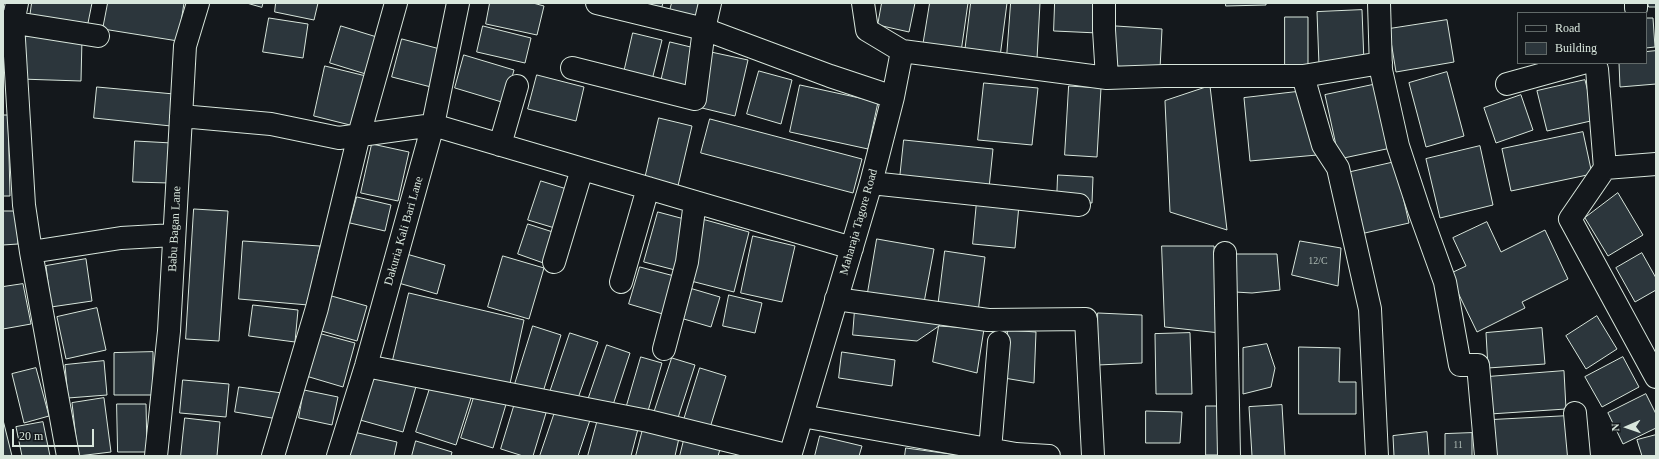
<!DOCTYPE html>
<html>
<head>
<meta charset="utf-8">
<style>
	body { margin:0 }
	#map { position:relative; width:1659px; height:459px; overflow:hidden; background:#14181c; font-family:Georgia,serif }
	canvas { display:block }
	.frame { position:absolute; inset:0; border:4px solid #d8e6dc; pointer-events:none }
	.legend { position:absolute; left:1517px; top:12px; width:130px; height:52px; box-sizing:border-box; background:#14181c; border:1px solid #626a69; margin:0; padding:5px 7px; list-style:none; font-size:12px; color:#d8e6dc }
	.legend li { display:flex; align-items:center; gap:8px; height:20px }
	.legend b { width:20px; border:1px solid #626a69 }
	.north { position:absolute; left:1607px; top:407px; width:40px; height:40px; -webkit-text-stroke:3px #14181c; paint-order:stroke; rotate:268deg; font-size:11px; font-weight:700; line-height:16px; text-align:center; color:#d8e6dc }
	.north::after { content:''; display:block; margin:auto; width:14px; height:18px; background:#d8e6dc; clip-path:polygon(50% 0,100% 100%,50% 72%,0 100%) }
	.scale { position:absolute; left:12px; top:429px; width:82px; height:18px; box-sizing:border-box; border:2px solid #d8e6dc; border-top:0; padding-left:5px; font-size:12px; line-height:14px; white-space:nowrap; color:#d8e6dc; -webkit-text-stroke:3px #14181c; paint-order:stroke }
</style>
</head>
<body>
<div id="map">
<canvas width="1659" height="459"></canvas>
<div class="frame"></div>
<ul class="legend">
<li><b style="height:5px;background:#14181c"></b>Road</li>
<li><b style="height:11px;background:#2c363c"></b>Building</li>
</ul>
<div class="north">N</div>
<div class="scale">20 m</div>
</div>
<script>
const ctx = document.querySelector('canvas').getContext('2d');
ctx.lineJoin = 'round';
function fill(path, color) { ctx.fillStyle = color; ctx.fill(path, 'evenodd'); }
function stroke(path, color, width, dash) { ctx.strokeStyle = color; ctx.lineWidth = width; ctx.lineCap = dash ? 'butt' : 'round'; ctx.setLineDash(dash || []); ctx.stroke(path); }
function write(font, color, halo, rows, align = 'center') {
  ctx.font = font + ' Georgia,serif'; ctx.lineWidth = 3; ctx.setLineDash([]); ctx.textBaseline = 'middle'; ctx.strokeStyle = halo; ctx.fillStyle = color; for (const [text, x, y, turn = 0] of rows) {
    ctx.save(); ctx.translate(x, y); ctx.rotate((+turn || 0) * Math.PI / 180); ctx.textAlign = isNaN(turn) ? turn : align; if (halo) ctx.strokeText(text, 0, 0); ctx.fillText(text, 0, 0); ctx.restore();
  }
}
const building = new Path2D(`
	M 32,3 L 92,3 L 87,28 L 30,17 Z
	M 108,3 L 184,3 L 178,41 L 103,29 Z
	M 247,3 L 263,3 L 262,7 Z
	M 276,3 L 318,3 L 314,20 L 275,12 Z
	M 490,3 L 533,3 L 544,6 L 537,35 L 486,24 Z
	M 634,3 L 663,3 L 661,10 Z
	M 672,3 L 708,3 L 703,23 L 669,14 Z
	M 882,3 L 915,3 L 909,32 L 878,25 Z
	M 930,3 L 968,3 L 961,52 L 923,46 Z
	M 971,3 L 1007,3 L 1000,57 L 965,52 Z
	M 1011,3 L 1040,3 L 1037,59 L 1007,57 Z
	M 1055,3 L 1099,3 L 1098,33 L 1054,31 Z
	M 1226,3 L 1266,3 L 1266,5 L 1226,6 Z
	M 1648,3 L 1656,3 L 1656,7 L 1649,7 Z
	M 1362,10 L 1364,63 L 1319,65 L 1317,12 Z
	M 1285,17 L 1308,17 L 1308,66 L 1285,66 Z
	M 269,18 L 308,24 L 303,58 L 263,52 Z
	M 1646,18 L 1653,18 L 1655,47 L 1646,48 Z
	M 1447,20 L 1454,62 L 1396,72 L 1389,29 Z
	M 341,26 L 380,38 L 369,75 L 330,63 Z
	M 483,26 L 531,38 L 525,63 L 477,52 Z
	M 1116,26 L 1162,29 L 1160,69 L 1114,66 Z
	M 633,33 L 662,40 L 651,84 L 623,77 Z
	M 22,36 L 82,38 L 81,81 L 20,79 Z
	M 402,39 L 440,49 L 431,87 L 392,77 Z
	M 670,42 L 699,49 L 690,92 L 660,86 Z
	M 1656,51 L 1656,84 L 1620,87 L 1619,63 L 1646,63 L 1646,52 Z
	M 711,52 L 748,60 L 735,116 L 698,107 Z
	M 464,55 L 514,70 L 505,103 L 455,88 Z
	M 325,66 L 366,76 L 354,126 L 314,116 Z
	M 759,71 L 792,80 L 781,124 L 747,114 Z
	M 1447,72 L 1464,136 L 1426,147 L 1409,83 Z
	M 537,75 L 584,87 L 576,121 L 528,109 Z
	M 1585,80 L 1595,120 L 1547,131 L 1537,91 Z
	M 984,83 L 1038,88 L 1032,145 L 978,140 Z
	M 1377,84 L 1391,148 L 1339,159 L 1325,95 Z
	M 800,85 L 878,102 L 868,149 L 790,132 Z
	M 1069,86 L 1101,88 L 1097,157 L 1065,155 Z
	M 1210,86 L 1227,230 L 1170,212 L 1165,101 Z
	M 97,87 L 174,94 L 171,126 L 94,118 Z
	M 1296,92 L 1317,155 L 1250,161 L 1244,98 Z
	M 1521,95 L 1533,130 L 1496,143 L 1484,108 Z
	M 3,115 L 8,115 L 10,196 L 3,196 Z
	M 659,118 L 692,126 L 677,190 L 644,183 Z
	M 710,119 L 862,159 L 853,193 L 701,153 Z
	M 1583,132 L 1592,174 L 1511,191 L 1502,149 Z
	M 904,140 L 993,149 L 989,188 L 900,178 Z
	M 135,141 L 172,143 L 170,183 L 133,182 Z
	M 372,144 L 409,152 L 398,201 L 361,193 Z
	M 1480,146 L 1493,205 L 1440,218 L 1426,159 Z
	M 1395,162 L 1409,223 L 1356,235 L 1342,174 Z
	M 1058,175 L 1093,177 L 1092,203 L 1057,201 Z
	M 541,181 L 570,190 L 558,229 L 528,220 Z
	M 1618,193 L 1643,235 L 1608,256 L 1585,218 Z
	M 357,197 L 391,205 L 385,231 L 350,223 Z
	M 977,201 L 1019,205 L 1015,248 L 973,244 Z
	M 194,209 L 228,211 L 219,341 L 186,339 Z
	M 3,211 L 16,211 L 18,244 L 3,245 Z
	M 658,212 L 688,220 L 675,270 L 644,262 Z
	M 702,219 L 749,232 L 734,292 L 687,280 Z
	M 1487,222 L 1501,252 L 1545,230 L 1568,279 L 1522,302 L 1525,308 L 1477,332 L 1449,274 L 1466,266 L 1453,238 Z
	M 528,224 L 559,234 L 549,265 L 518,254 Z
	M 753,236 L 795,246 L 782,302 L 741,293 Z
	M 877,239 L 934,249 L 923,308 L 867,298 Z
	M 243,241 L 320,246 L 308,305 L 239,299 Z
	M 1300,241 L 1341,248 L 1338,286 L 1292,275 Z
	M 1162,246 L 1214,246 L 1220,333 L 1165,327 Z
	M 945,251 L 985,257 L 978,312 L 938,307 Z
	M 403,253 L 445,265 L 437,294 L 395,282 Z
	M 1642,253 L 1656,278 L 1656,290 L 1635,302 L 1616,268 Z
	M 1234,254 L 1277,254 L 1280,290 L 1252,293 L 1235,292 Z
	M 503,256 L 544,268 L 529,319 L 488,307 Z
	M 86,259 L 92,301 L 51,307 L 46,266 Z
	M 640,267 L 678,277 L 666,315 L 629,304 Z
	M 23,284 L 31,324 L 3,329 L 3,287 Z
	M 686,287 L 720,297 L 711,327 L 677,317 Z
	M 409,293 L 524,320 L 509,388 L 393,360 Z
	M 328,295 L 367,306 L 357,341 L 318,330 Z
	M 729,295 L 762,303 L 755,333 L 723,326 Z
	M 253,305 L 298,310 L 295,342 L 249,336 Z
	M 97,308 L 106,350 L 66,359 L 57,317 Z
	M 855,309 L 942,321 L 939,326 L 917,341 L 853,335 Z
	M 1098,313 L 1142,315 L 1142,363 L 1098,365 Z
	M 1597,316 L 1617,349 L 1586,369 L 1566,336 Z
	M 533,326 L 561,335 L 543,392 L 515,384 Z
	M 939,326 L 984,329 L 977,373 L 933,362 Z
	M 1542,328 L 1545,364 L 1488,368 L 1486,333 Z
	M 1008,330 L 1036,332 L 1034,383 L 1004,378 Z
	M 318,333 L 355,343 L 343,387 L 306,376 Z
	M 570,333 L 598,342 L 577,401 L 550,392 Z
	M 1190,333 L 1192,394 L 1156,394 L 1155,334 Z
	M 1267,344 L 1275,368 L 1271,387 L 1243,394 L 1243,348 Z
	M 607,345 L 630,353 L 612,408 L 588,400 Z
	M 1299,347 L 1340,348 L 1339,382 L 1356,382 L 1356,414 L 1299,414 Z
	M 153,352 L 153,395 L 114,395 L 114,353 Z
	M 842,352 L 895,360 L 892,386 L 839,378 Z
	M 641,357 L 662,363 L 646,418 L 625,412 Z
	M 1623,357 L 1639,387 L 1602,407 L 1585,377 Z
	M 672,358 L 695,365 L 676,424 L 653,416 Z
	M 104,361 L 107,395 L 68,398 L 65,365 Z
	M 36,368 L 49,416 L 24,423 L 12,374 Z
	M 367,368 L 417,383 L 403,432 L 353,418 Z
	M 700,368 L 726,376 L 709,431 L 683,423 Z
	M 1564,371 L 1566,409 L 1490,414 L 1487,377 Z
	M 183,380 L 229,384 L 226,417 L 180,413 Z
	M 432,382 L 472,395 L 456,445 L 416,432 Z
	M 239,387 L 282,393 L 278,419 L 235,412 Z
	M 304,390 L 338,397 L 332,425 L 299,418 Z
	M 476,391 L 507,401 L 493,448 L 461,438 Z
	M 1646,394 L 1656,414 L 1656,428 L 1623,444 L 1608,413 Z
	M 104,398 L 111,452 L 78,456 L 72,403 Z
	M 515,403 L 546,413 L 533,456 L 523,456 L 501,449 Z
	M 117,404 L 146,404 L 147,452 L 118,452 Z
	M 1282,405 L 1285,456 L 1252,456 L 1249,407 Z
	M 557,406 L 591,417 L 578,456 L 540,456 Z
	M 1206,406 L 1235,406 L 1234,455 L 1206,455 Z
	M 1146,411 L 1182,412 L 1180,443 L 1146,443 Z
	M 1568,416 L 1570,456 L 1493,456 L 1491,420 Z
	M 185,418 L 220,422 L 217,456 L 181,456 Z
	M 598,419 L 638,429 L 631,456 L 588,456 Z
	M 3,420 L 12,456 L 3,456 Z
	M 43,422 L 50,456 L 22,456 L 16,427 Z
	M 643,429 L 679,438 L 675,456 L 636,456 Z
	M 354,432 L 397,442 L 394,456 L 348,456 Z
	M 1427,432 L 1429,456 L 1394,456 L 1393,436 Z
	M 1472,433 L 1472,456 L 1445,456 L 1445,434 Z
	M 1656,435 L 1656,456 L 1642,456 L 1637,440 Z
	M 685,436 L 721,446 L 718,456 L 680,456 Z
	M 820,436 L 862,446 L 859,456 L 815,456 Z
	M 416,441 L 452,452 L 451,456 L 412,456 Z
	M 906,448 L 965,456 L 905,456 Z`);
const street = new Path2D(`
	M 17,3 L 13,23 L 24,205 L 31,252 L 68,456
	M 597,3 L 704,29 L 830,76 L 893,97
	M 1104,3 L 1104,30 L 1107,78
	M 1379,3 L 1381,70 L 1398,146 L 1419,210 L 1445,282 L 1460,365 L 1478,365 L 1486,456
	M 1636,3 L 1636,8
	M 3,21 L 98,36
	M 902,51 L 1107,78 L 1164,76 L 1303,76 L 1323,145 L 1338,168 L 1370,309 L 1377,456
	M 1592,63 L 1597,69 L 1605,168 L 1570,219 L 1656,377
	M 572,68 L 695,99 L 704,29 L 710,3
	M 1303,76 L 1381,63
	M 1507,84 L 1583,63
	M 181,116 L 271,124 L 339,138 L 433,125 L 852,248
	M 500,145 L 517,86
	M 1605,168 L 1656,164
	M 871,183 L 1079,205
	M 31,252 L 121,238 L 174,235
	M 1225,253 L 1229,456
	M 554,262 L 582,169
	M 621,282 L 648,188
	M 836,299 L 988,320 L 1086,319 L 1093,456
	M 664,349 L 687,262 L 695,202
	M 366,366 L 648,421 L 790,456
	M 1575,413 L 1579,456
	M 802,416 L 1016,454 L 1049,456
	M 990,450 L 999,342
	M 156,456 L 169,331 L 185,46 L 198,3
	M 273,456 L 317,308 L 359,135 L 396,3
	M 338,456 L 366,366 L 433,125 L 458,3
	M 790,456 L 871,183 L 893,97 L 902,51 L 867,30 L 863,3`);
const numberNames = [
	["12/C",1318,261],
	["11",1458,445]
];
const streetNames = [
	["Maharaja Tagore Road",859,222,-74],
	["Babu Bagan Lane",175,229,-87],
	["Dakuria Kali Bari Lane",404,231,-74]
];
fill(building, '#2c363c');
stroke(building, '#d8e6dc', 1);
stroke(street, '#d8e6dc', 24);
stroke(street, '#14181c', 22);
write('10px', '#adbab4', null, numberNames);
write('12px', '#d8e6dc', '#14181c', streetNames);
</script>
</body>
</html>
